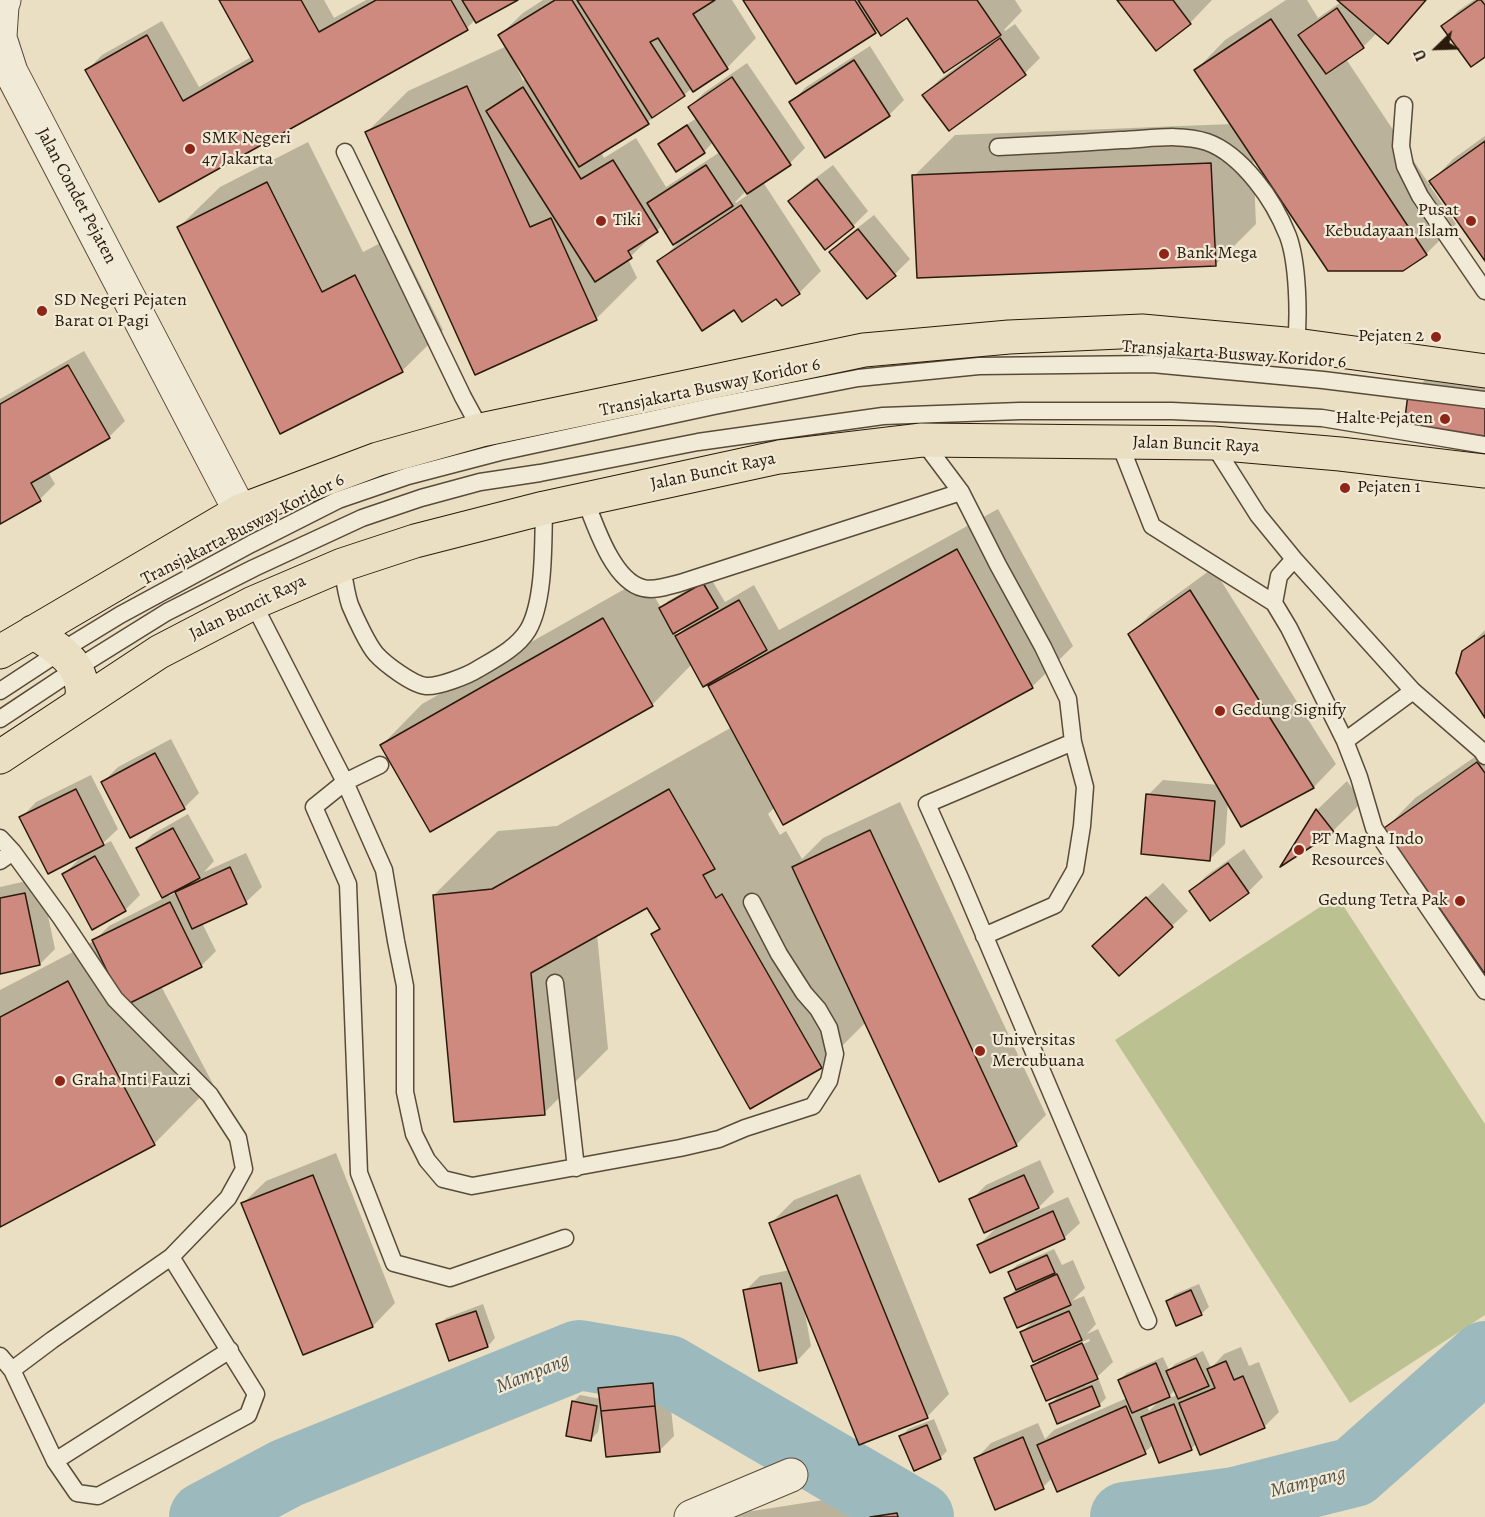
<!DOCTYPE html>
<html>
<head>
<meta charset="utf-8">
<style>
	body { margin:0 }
	#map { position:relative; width:1485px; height:1517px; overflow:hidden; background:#eadfc2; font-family:Alegreya,serif }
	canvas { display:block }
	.north { position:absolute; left:1407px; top:18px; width:60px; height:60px; -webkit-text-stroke:4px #f1ead7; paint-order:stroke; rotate:247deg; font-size:16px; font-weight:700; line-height:24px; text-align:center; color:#2a1a0b }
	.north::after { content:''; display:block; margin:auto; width:21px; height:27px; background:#2a1a0b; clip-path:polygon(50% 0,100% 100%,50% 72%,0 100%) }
</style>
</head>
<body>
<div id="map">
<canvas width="1485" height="1517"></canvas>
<div class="north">U</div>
</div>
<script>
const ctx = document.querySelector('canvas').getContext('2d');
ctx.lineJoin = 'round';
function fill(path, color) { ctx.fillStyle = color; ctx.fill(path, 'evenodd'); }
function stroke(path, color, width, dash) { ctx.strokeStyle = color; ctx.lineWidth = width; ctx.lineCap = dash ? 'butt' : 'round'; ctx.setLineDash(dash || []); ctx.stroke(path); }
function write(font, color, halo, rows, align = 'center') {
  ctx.font = font + ' Alegreya,serif'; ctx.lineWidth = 4.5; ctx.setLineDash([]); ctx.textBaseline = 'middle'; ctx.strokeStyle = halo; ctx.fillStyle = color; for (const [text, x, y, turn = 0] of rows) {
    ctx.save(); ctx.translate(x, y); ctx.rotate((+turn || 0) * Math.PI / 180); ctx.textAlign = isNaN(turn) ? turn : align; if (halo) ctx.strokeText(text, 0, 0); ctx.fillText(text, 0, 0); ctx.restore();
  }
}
const green = new Path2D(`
	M 1337,896 L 1485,1124 L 1485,1315 L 1350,1403 L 1115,1040 Z`);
const shadow = new Path2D(`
	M 221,0 L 324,0 L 334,18 L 366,0 L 515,0 L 475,20 L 467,28 L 159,200 L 87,70 L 102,55 L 162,21 L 199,87 L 253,56 Z
	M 543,0 L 732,0 L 756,38 L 727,68 L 692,88 L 684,95 L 658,112 L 648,122 L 601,152 L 604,158 L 636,138 L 666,187 L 720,152 L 713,142 L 704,152 L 659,144 L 667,137 L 697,118 L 689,107 L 705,92 L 747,63 L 805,148 L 790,163 L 763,182 L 821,271 L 799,293 L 735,308 L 659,262 L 682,239 L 662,226 L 628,259 L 637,278 L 596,319 L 367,132 L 408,91 L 507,46 L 500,35 L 523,13 ZM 518,64 L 527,78 L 523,81 L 516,65 ZM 746,191 L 749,194 L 736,203 L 735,202 Z
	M 745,0 L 1015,0 L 1022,11 L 1004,30 L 1005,31 L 1015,24 L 1040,58 L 1025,73 L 924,95 L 939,80 L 966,60 L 908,16 L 878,28 L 875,32 Z
	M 1119,0 L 1212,0 L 1190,23 Z
	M 1286,0 L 1307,0 L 1318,18 L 1341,2 L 1339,0 L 1426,0 L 1388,42 L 1377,33 L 1363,47 L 1346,59 L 1429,184 L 1453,159 L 1485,136 L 1485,258 L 1432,184 L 1430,186 L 1456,224 L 1426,254 L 1403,270 L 1253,155 L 1256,224 L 1215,265 L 914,176 L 955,135 L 1232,124 L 1196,70 L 1225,40 Z
	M 1474,0 L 1485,0 L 1485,55 L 1443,26 L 1458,11 Z
	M 870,46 L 904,100 L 889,115 L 791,103 L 806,87 Z
	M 308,142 L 363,252 L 396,235 L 443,330 L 402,371 L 179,227 L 220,187 Z
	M 833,165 L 868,211 L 853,226 L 790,201 L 805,186 Z
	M 874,215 L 910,259 L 895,274 L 831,252 L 846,237 Z
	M 84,351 L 125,421 L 109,437 L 48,472 L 55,484 L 40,499 L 0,522 L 0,399 Z
	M 1425,380 L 1485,388 L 1485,436 L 1410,395 Z
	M 998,509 L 1073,646 L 1032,687 L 784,823 L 775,807 L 768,814 L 780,835 L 786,831 L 802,859 L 823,838 L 900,802 L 1046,1115 L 1016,1145 L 866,1022 L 821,1067 L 653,935 L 661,927 L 648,906 L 597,934 L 608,1049 L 544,1113 L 434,895 L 498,831 L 557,826 L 732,727 L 709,687 L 718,677 L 692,664 L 652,705 L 382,745 L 422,704 L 644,578 L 661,608 L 668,601 L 710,577 L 725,602 L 754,585 L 779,630 ZM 688,625 L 677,636 L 674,631 Z
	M 1213,568 L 1336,764 L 1314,787 L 1242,825 L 1228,801 L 1225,844 L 1209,860 L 1148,795 L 1163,780 L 1219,785 L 1130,634 L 1153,612 Z
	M 1485,630 L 1485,715 L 1463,652 Z
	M 171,739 L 199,793 L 184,808 L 103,782 L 118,767 Z
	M 1485,750 L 1485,972 L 1386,828 L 1415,798 Z
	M 91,775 L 118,829 L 100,846 L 111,841 L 140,895 L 125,910 L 64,874 L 84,854 L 21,818 L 36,802 Z
	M 1347,781 L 1362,802 L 1333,831 L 1285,862 L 1317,810 Z
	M 188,814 L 214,861 L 204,872 L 246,853 L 262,887 L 246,902 L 202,923 L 216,951 L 201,966 L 161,986 L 213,1084 L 154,1144 L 0,1225 L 0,990 L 94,941 L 109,926 L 164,898 L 137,849 L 153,834 ZM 185,885 L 179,891 L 169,896 L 167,893 Z
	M 1244,849 L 1263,877 L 1248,892 L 1191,891 L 1206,876 Z
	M 40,878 L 55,949 L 40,964 L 0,972 L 0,887 Z
	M 1163,883 L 1188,911 L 1120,974 L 1110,931 Z
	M 336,1153 L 395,1303 L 373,1326 L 243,1203 L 266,1181 Z
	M 1040,1160 L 1054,1192 L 1034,1212 L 1068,1197 L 1080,1223 L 1064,1238 L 979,1245 L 998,1226 L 971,1200 L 986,1185 Z
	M 860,1174 L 949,1394 L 927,1417 L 804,1308 L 811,1346 L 796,1362 L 745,1291 L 760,1276 L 790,1270 L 771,1223 L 794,1200 Z
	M 1054,1249 L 1062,1265 L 1073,1260 L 1085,1288 L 1072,1301 L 1084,1296 L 1096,1324 L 1087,1334 L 1098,1329 L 1113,1362 L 1097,1377 L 1084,1383 L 1085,1386 L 1099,1380 L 1106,1398 L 1099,1405 L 1051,1404 L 1061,1393 L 1033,1367 L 1043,1356 L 1022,1332 L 1035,1319 L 1006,1299 L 1017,1288 L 1010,1272 L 1017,1265 ZM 1089,1339 L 1090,1341 L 1049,1360 L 1049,1357 Z
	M 1199,1284 L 1209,1307 L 1201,1314 L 1167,1302 L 1175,1294 Z
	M 483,1304 L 495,1338 L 488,1346 L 450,1359 L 438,1325 L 446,1318 Z
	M 1241,1347 L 1249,1366 L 1259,1362 L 1279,1412 L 1264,1427 L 1197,1443 L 1191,1449 L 1153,1445 L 1145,1452 L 1058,1490 L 1052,1478 L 1043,1487 L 976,1459 L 991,1443 L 1038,1423 L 1045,1439 L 1054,1430 L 1127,1398 L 1119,1380 L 1127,1373 L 1163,1357 L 1169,1370 L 1175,1364 L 1203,1351 L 1211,1368 L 1224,1354 ZM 1176,1389 L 1178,1395 L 1166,1399 ZM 1160,1400 L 1149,1411 L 1147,1405 Z
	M 659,1376 L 661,1392 L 669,1391 L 674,1436 L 659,1451 L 602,1410 L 598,1432 L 591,1439 L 573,1402 L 580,1395 L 601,1399 L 600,1388 L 607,1381 Z
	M 934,1419 L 947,1451 L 940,1458 L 901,1437 L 908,1429 Z
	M 926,1484 L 932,1517 L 714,1517 Z`);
const river = new Path2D(`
	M 204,1517 L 287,1473 L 579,1355 L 668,1370 L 919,1517
	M 1125,1517 L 1235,1502 L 1354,1472 L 1485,1356`);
const building = new Path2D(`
	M 219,0 L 301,0 L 319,32 L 376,0 L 451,0 L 468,30 L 159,202 L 85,70 L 147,35 L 183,101 L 253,61 Z
	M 462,0 L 518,0 L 476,23 Z
	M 555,0 L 572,0 L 649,124 L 579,167 L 498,35 Z
	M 577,0 L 715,0 L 693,14 L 728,69 L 693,92 L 658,38 L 650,42 L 685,96 L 652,118 Z
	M 743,0 L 855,0 L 876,33 L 796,84 Z
	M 858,0 L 977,0 L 1001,35 L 944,73 L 907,18 L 881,36 Z
	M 1117,0 L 1173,0 L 1191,24 L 1156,51 Z
	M 1337,0 L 1426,0 L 1388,44 Z
	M 1478,0 L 1481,0 L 1485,5 L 1485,57 L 1471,67 L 1441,26 Z
	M 1337,8 L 1364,48 L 1326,74 L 1298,35 Z
	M 1271,19 L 1427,255 L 1403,271 L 1328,271 L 1194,70 Z
	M 1000,38 L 1026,75 L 949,131 L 922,95 Z
	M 854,60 L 890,116 L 825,158 L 789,102 Z
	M 732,77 L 791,165 L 747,194 L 688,107 Z
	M 467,86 L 530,227 L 551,218 L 597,320 L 475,375 L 365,132 Z
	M 523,87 L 581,179 L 613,160 L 658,232 L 628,251 L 632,258 L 595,282 L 486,111 Z
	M 687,125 L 705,153 L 676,172 L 658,144 Z
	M 1485,141 L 1485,261 L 1429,181 Z
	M 1211,163 L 1216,266 L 917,278 L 912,175 Z
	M 706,165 L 733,206 L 673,245 L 647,203 Z
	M 817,179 L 854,227 L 825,250 L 788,201 Z
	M 267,182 L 322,292 L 355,275 L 403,372 L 280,434 L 177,227 Z
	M 741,205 L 800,294 L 782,306 L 776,299 L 742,322 L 734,310 L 702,331 L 657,261 Z
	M 858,229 L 896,276 L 867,299 L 829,252 Z
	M 68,365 L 110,438 L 31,483 L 41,501 L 0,524 L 0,404 Z
	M 1408,394 L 1485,405 L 1485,437 L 1404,426 Z
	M 957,549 L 1033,688 L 783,825 L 708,686 Z
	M 703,583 L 718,608 L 673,634 L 659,608 Z
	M 1190,590 L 1314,788 L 1241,827 L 1128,634 Z
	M 739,600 L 767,650 L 703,687 L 675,636 Z
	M 603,618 L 653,706 L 430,832 L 380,745 Z
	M 1485,635 L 1485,718 L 1456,673 L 1462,651 Z
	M 155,753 L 185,809 L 130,838 L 101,782 Z
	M 1477,762 L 1485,773 L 1485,974 L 1384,828 Z
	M 76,789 L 104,845 L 48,874 L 19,817 Z
	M 669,789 L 715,869 L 703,875 L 716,898 L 722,894 L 822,1068 L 750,1109 L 651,934 L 660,929 L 647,908 L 531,973 L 545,1115 L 454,1122 L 433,895 L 492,889 Z
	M 1146,794 L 1215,801 L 1210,861 L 1141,854 Z
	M 1316,809 L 1334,832 L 1280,867 Z
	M 173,828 L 200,878 L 162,898 L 136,848 Z
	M 870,830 L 1017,1146 L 939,1182 L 792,867 Z
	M 95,856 L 126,911 L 92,930 L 62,874 Z
	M 1228,863 L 1249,893 L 1210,921 L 1189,891 Z
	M 230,867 L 247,904 L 192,929 L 175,892 Z
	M 25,893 L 40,965 L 0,974 L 0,898 Z
	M 1146,897 L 1173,927 L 1119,976 L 1092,946 Z
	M 170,902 L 202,967 L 124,1006 L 92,940 Z
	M 68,981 L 155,1145 L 0,1227 L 0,1017 Z
	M 313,1175 L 373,1327 L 303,1355 L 241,1203 Z
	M 1024,1175 L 1039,1208 L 984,1233 L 969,1199 Z
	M 837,1195 L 928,1418 L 859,1445 L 769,1223 Z
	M 1053,1211 L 1065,1239 L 990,1273 L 977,1245 Z
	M 1047,1255 L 1055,1273 L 1016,1290 L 1008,1272 Z
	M 1057,1274 L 1071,1305 L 1017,1328 L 1004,1298 Z
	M 781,1283 L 797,1363 L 759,1371 L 743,1290 Z
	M 1191,1290 L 1202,1315 L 1176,1326 L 1166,1301 Z
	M 476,1311 L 488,1347 L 449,1361 L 436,1324 Z
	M 1069,1311 L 1082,1340 L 1033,1362 L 1020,1332 Z
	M 1082,1343 L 1098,1379 L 1046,1401 L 1031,1366 Z
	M 1196,1358 L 1209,1386 L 1178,1399 L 1166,1371 Z
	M 1226,1361 L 1234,1380 L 1243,1376 L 1265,1428 L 1200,1455 L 1179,1403 L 1215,1388 L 1207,1369 Z
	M 1156,1363 L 1170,1397 L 1132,1413 L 1118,1380 Z
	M 653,1383 L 655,1406 L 601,1411 L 598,1388 Z
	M 1092,1386 L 1100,1406 L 1057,1424 L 1049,1404 Z
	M 572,1401 L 597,1406 L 591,1441 L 566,1436 Z
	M 1174,1404 L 1192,1450 L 1159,1463 L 1141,1417 Z
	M 655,1406 L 660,1452 L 606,1457 L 601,1411 Z
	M 1126,1406 L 1146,1454 L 1057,1492 L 1037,1445 Z
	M 927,1425 L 941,1459 L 914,1471 L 899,1436 Z
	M 1023,1437 L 1044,1489 L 995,1510 L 974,1458 Z
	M 897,1513 L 898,1517 L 870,1517 Z`);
const service = new Path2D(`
	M 1404,105 L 1401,146 L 1405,166 L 1420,196 L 1485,291
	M 998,147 C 1039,145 1080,143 1121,140 C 1149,139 1180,133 1207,142 C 1227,149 1243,165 1256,181 C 1270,198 1280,216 1288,236 C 1298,263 1299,316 1296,345
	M 345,152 L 463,397 L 481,430
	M 922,440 L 961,492 L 998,565 L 1043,647 L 1068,699 L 1073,742 L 1085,787 L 1082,826 L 1075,870 L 1055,905 L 984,936
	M 1119,442 L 1152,526 L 1274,603
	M 1213,444 L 1258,515 L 1294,559 L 1413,691 L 1482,751 L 1485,756
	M 585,499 C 595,525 613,581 643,588 C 655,591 668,586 680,583 L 961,492
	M 1294,559 L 1279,576 L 1274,603 L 1289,628 L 1345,741 L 1359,777 L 1374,828 L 1485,991
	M 342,565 C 344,578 346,593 350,605 C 355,617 368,645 376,654 C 385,664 413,685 426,686 C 438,687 467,676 478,669 C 495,659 517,648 528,630 C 545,601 543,542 544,508
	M 253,603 L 345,782 L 384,870 L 396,941 L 405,986 L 405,1092 L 414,1134 L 427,1160 L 443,1179 L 472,1186 L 680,1148 L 719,1139 L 745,1128 L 813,1106 L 829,1081 L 835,1054 L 829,1028 L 818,1009 L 804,993 L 779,954 L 752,902
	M 0,691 L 61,651 L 120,615 L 251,544 L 338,500 L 408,476 L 500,452 L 714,406 L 858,378 L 979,366 L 1152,364 L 1323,380 L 1485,400
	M 0,719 L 77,668 L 167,612 L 254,568 L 362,518 L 421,498 L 480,482 L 540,473 L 698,442 L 883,416 L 1020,411 L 1172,411 L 1322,418 L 1485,445
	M 1345,741 L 1413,691
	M 1073,742 L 927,804 L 960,878 L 1148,1321
	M 380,765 L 345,782 L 314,807 L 348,884 L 359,1173 L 394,1263 L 450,1278 L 565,1238
	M 0,838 L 13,852 L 61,918 L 115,999 L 210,1095 L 238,1138 L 244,1169 L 228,1198 L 171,1257 L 52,1340 L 12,1370 L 0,1356
	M 0,861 L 13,852
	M 555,983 L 576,1168
	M 12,1370 L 55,1461 L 77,1493 L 98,1496 L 248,1415 L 256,1394 L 171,1257
	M 55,1461 L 230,1350`);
const minor = new Path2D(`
	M 0,36 L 2,6 L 4,0
	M 0,38 L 11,72 L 240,511
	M 691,1517 L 791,1475`);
const primary = new Path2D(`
	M 33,632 C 54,646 80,660 82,688 C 83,693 81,698 81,703
	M 0,652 L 240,511 L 378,459 L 481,430 L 864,350 L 1009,337 L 1142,331 L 1296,345 L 1485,371
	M 0,757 L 159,652 L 253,603 L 342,565 L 415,541 L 544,508 L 779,457 L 922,440 L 1213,443 L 1340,454 L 1485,471`);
const markers = [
	[190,149,6,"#8f2418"],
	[601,221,6,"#8f2418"],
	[1471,221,6,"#8f2418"],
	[1164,254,6,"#8f2418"],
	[42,311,6,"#8f2418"],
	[1436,337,6,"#8f2418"],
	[1445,419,6,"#8f2418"],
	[1345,488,6,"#8f2418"],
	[1220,711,6,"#8f2418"],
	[1299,850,6,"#8f2418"],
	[1460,901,6,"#8f2418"],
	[980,1051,6,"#8f2418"],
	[60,1081,6,"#8f2418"]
];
const poiNames = [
	["SMK Negeri",202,139],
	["47 Jakarta",202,160],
	["Pusat",1459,211,"right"],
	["Kebudayaan Islam",1459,232,"right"],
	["Tiki",613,221],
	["Bank Mega",1176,254],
	["SD Negeri Pejaten",54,301],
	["Barat 01 Pagi",54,322],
	["Pejaten 2",1424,337,"right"],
	["Halte Pejaten",1433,419,"right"],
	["Pejaten 1",1357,488],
	["Gedung Signify",1232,711],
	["PT Magna Indo",1311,840],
	["Resources",1311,861],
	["Gedung Tetra Pak",1448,901,"right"],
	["Universitas",992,1041],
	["Mercubuana",992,1062],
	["Graha Inti Fauzi",72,1081]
];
const streetNames = [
	["Jalan Condet Pejaten",76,196,62],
	["Transjakarta Busway Koridor 6",1234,355,4],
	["Transjakarta Busway Koridor 6",710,388,-12],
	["Jalan Buncit Raya",1196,445,2],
	["Jalan Buncit Raya",713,472,-12],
	["Transjakarta Busway Koridor 6",243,530,-27],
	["Jalan Buncit Raya",248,608,-26]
];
const waterNames = [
	["Mampang",533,1374,-22],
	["Mampang",1308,1483,-14]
];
fill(green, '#bbc190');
fill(shadow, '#0003');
stroke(river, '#9cbabd', 70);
fill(building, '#cf8a80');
stroke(building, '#2a1a0b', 1.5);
stroke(service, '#5a4b39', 19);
stroke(minor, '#5a4b39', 35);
stroke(primary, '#2a1a0b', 35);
stroke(service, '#f1ead7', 16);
stroke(minor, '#f1ead7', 33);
stroke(primary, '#eadfc2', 33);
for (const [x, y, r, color] of markers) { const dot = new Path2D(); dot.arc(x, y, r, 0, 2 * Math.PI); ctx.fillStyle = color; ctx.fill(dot); stroke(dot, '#f1ead7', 2); }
write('18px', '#2a1a0b', '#f1ead7', poiNames, 'left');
write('18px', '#2a1a0b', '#f1ead7', streetNames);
write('italic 20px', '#525249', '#f1ead7', waterNames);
</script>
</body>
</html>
